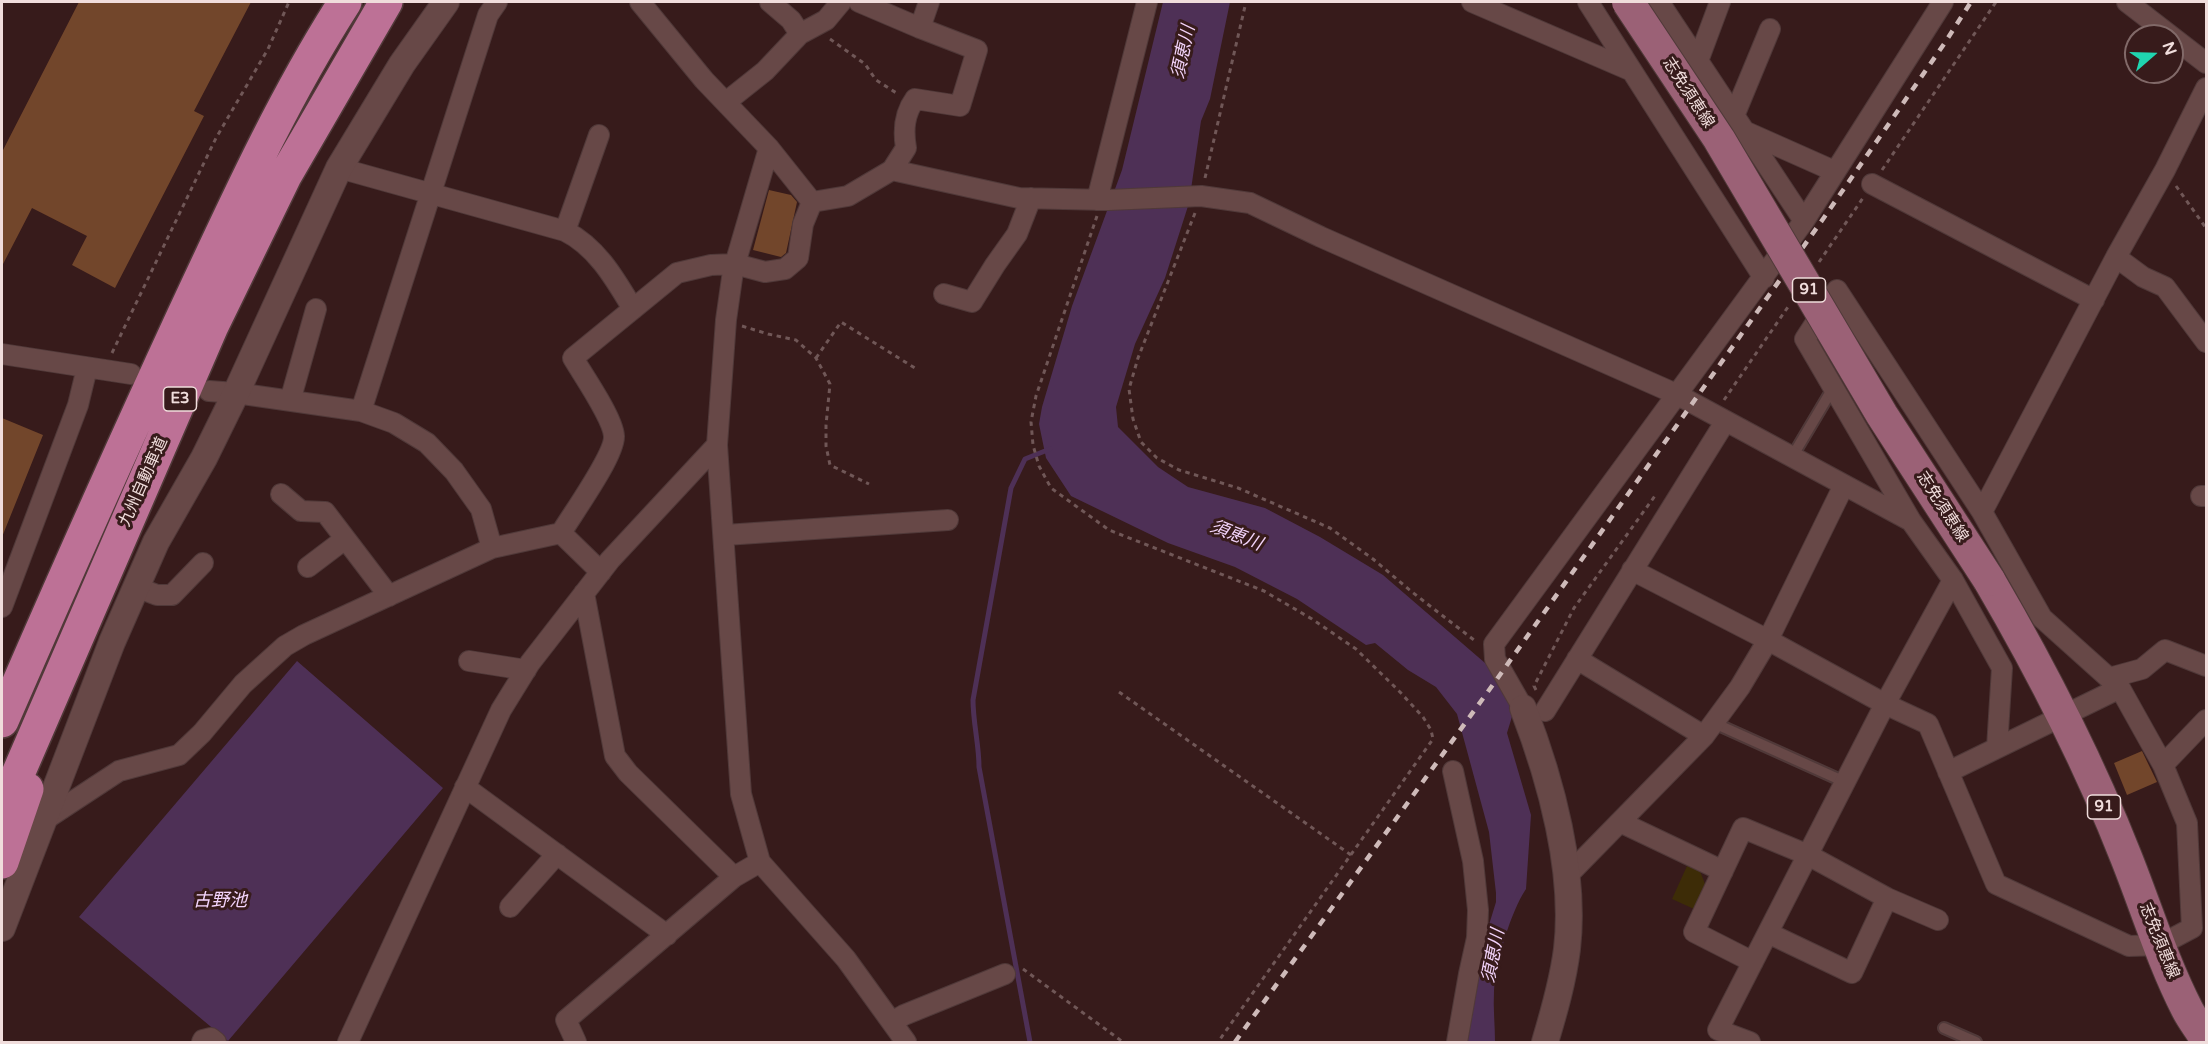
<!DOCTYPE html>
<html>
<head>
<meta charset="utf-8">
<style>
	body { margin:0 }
	#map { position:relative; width:2208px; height:1044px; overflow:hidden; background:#371b1b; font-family:"Varela Round",sans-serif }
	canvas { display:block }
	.frame { position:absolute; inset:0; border:3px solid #f0dddc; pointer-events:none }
	.north { position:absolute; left:2124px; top:24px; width:60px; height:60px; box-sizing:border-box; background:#371b1b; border:2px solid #816968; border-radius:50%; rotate:70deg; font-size:16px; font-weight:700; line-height:24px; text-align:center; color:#f0dddc }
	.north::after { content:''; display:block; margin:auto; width:21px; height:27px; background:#20d5b0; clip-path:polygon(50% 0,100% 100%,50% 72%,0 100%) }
</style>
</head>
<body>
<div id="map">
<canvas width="2208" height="1044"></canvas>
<div class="frame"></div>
<div class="north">N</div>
</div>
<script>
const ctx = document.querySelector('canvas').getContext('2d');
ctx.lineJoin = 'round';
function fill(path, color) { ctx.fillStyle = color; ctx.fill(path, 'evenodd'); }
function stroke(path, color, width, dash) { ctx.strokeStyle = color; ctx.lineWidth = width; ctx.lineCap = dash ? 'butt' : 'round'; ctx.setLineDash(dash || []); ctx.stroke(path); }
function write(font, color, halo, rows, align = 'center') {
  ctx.font = font + ' "Varela Round","Noto Sans JP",sans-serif'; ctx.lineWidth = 6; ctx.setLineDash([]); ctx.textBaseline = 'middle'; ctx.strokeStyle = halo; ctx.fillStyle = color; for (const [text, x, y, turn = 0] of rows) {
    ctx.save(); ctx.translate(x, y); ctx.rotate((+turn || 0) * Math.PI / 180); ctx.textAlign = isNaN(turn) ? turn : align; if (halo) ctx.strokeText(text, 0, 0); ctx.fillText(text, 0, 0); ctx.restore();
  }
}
const green = new Path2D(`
	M 1687,866 L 1700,871 L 1705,884 L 1694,909 L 1672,899 Z`);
const water = new Path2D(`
	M 1163,2 L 1230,2 L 1210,99 L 1201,121 L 1189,203 L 1165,278 L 1135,344 L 1116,407 L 1118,427 L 1158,467 L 1188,487 L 1265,508 L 1320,537 L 1383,575 L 1492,669 L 1514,710 L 1507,733 L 1531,815 L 1526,889 C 1511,911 1495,964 1494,991 C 1493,1008 1495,1025 1495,1042 L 1466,1042 L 1484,941 L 1496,902 L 1496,893 L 1489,832 L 1457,714 L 1436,687 L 1408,670 L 1375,643 L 1366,645 L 1297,599 L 1235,567 L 1168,543 L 1071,496 L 1046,458 L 1039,424 L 1042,407 L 1072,306 L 1122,170 Z
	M 297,661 L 443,788 L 228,1041 L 79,917 Z`);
const stream = new Path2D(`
	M 1030,1042 L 979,767 C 979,744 973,723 973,700 L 1011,488 L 1025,459 L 1050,449`);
const building = new Path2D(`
	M 79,2 L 251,2 L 194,111 L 204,116 L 115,288 L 72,265 L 87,236 L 32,208 L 2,266 L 2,152 Z
	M 769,190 L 791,195 L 797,202 L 786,253 L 781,257 L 753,250 Z
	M 2,418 L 43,435 L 2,537 Z
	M 2142,751 L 2157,782 L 2127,795 L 2114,763 Z`);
const path = new Path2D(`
	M 830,39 L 865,64 L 876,80 L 898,94
	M 1882,170 L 1996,2
	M 1205,178 L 1246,2
	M 2176,186 L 2206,228
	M 1195,213 L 1138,358 L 1129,389 L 1133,419 L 1141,442 L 1157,458 L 1179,470 L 1238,488 L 1330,528 L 1373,559 L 1412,592 L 1474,640 L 1478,641
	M 1097,216 L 1036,396 L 1031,422 L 1033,445 L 1039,466 L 1051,488 L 1109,530 L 1264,591 L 1312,619 L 1356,649 L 1400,692 L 1423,717 L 1431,730 L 1433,739 L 1218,1042
	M 1819,262 L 1863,198
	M 742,326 L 768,334 L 796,340 L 816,358 L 830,384 L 826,425 L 826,446 L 830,465 L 869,484
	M 112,353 L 216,138 L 268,49 L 289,2
	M 816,358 L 841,322 L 918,370
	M 1724,400 L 1790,304
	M 1536,690 L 1534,686 L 1574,608 L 1657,493
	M 1119,692 L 1351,855
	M 1023,969 L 1123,1042`);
const service = new Path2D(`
	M 1792,457 L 1833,388
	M 1714,723 L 1845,782
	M 1944,1028 L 1976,1042`);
const minor = new Path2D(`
	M 640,2 L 704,80 L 769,148 L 812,202 L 848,196 L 892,170 L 1019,198 L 1108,200 L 1201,196 L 1250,203 L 1321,237 L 1676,394 L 1911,521
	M 770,2 L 791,20 L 800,34
	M 859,2 L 920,28 L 977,50 L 960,106 L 915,99 C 904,114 903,130 906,148 L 892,170
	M 1472,2 L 1632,71
	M 1588,2 L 1764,278
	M 1659,2 L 1804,221
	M 2127,2 L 2206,63
	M 920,28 L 929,2
	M 1698,61 L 1720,2
	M 726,102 L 765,71 L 800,34 L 826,20 L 841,2
	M 1734,116 L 1770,29
	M 1744,131 L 1834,171
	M 769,148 L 733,271 L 726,320 L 717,445 L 741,794 L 760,862 L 846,959 L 906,1042
	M 339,168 L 565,231 C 597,247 615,279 633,309
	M 1872,184 L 2094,300
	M 1097,200 L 1147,2
	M 565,231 L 599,135
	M 2116,257 L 2143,277 L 2165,287 L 2206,342
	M 944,294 L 972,302 L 995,265 L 1017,234 L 1031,198
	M 2,354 L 131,374
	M 209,391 L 236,393 L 361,411 L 394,423 L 427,443 L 454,471 L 481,509 L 492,548
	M 290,401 L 316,309
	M 361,411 L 488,15 L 497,2
	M 281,494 L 301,511 L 325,512 L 389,596
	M 2201,496 L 2206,496
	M 1982,512 L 2116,257 L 2165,170 L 2206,88
	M 561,533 C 573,513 615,455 614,436 C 613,418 583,375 573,358 L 677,273 L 711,265 L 735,264 L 765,272 L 785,269 L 798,258 L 803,224 L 812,202
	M 725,535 L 948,520
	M 308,567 L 345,539
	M 1632,570 L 1768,640 L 1885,704 L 1928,724 L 1996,884 L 2129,946 L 2160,945 L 2192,928 L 2187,823 L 2163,765 L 2120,688 L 2042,618 L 1982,512 L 1837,290 L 1805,339 L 1911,521 L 1953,580 L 2002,668 L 1997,748
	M 136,587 L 157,595 L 172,595 L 203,563
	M 584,593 L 615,756 L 628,773 L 734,877 L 760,862
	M 2,607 L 78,405 L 87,368
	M 1577,659 L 1704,736
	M 469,661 L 526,670
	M 2109,678 L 2142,669 L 2165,650 L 2206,666
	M 1523,708 L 1495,659 L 1494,644 L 1804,221 L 1943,2
	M 1545,711 L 1725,422
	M 2163,765 L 2206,720
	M 1453,771 L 1473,861 L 1478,910 L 1477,938 L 1469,974 L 1457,1042
	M 1948,772 L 2120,688
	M 465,787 L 667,935
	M 43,821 L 119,771 L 179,755 L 202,733 L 243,684 L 285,646 L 304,635 L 492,548 L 561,533 L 601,572
	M 1620,822 L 1723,871
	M 1567,876 L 1704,736 L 1740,687 L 1768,640 L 1844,485
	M 510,907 L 557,854
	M 1768,933 L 1852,973 L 1887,898
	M 1753,962 L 1694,932 L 1743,828 L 1808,855 L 1887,898 L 1938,920
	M 892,1022 L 904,1015 L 1005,974
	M 202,1042 L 203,1040 L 211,1038 L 216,1042
	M 348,1042 L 501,710 L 530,663 L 610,560 L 717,445
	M 576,1042 L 566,1020 L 734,877
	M 1750,1042 L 1718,1030 L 1885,704 L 1953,580`);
const tertiary = new Path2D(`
	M 1523,708 C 1551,780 1576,872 1567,949 C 1563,981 1554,1012 1545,1042
	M 2,928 L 112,642 L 156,542 L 204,458 L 236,393 L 339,168 L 402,64 L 446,2`);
const primary = new Path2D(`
	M 1989,580 C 2041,669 2088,760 2126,857 C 2146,907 2162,960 2187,1009 C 2192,1019 2200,1029 2206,1039`);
const motorway = new Path2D(`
	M 2,721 C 61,585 121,450 183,316 C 233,209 282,100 345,2
	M 2,811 L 212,326 L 285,176 L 386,2
	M 2,862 L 27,789`);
const rail = new Path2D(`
	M 1235,1042 L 1497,679 L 1823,219 L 1944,44 L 1971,2`);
const primaryBridge = new Path2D(`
	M 1628,2 L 1719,139 L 1882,415 L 1989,580`);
const shields = [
	[1809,290,33],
	[180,399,33],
	[2104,807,33]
];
const shieldNames = [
	["91",1809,290],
	["E3",180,399],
	["91",2104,807]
];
const streetNames = [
	["志免須恵線",1688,93,57],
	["九州自動車道",144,482,-66],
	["志免須恵線",1942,507,57],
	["志免須恵線",2159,941,68]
];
const waterNames = [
	["須恵川",1184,52,-78],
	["須恵川",1236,536,21],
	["古野池",220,901],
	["須恵川",1494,956,-79]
];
fill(green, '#3d2c07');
fill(water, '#4e3056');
stroke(stream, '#4e3056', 5);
fill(building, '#72462b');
stroke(service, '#503939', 14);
stroke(minor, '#503939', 22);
stroke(tertiary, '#503939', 28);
stroke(primary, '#503939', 34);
stroke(motorway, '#503939', 36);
stroke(path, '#705757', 3, [4.5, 4.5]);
stroke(service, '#674847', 10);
stroke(minor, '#674847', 20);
stroke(tertiary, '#674847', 26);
stroke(primary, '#9b6176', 32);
stroke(motorway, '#bd7196', 33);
stroke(rail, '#cebab9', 4.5, [8, 8]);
stroke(primaryBridge, '#503939', 34, []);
stroke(primaryBridge, '#9b6176', 32);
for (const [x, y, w] of shields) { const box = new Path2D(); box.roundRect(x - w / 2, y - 12, w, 24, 4.5); ctx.fillStyle = '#371b1b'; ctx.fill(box); stroke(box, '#f0dddc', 1.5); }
write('bold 15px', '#f0dddc', null, shieldNames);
write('16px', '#f0dddc', '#371b1b', streetNames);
write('italic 18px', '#f3d4fb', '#371b1b', waterNames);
</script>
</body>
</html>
